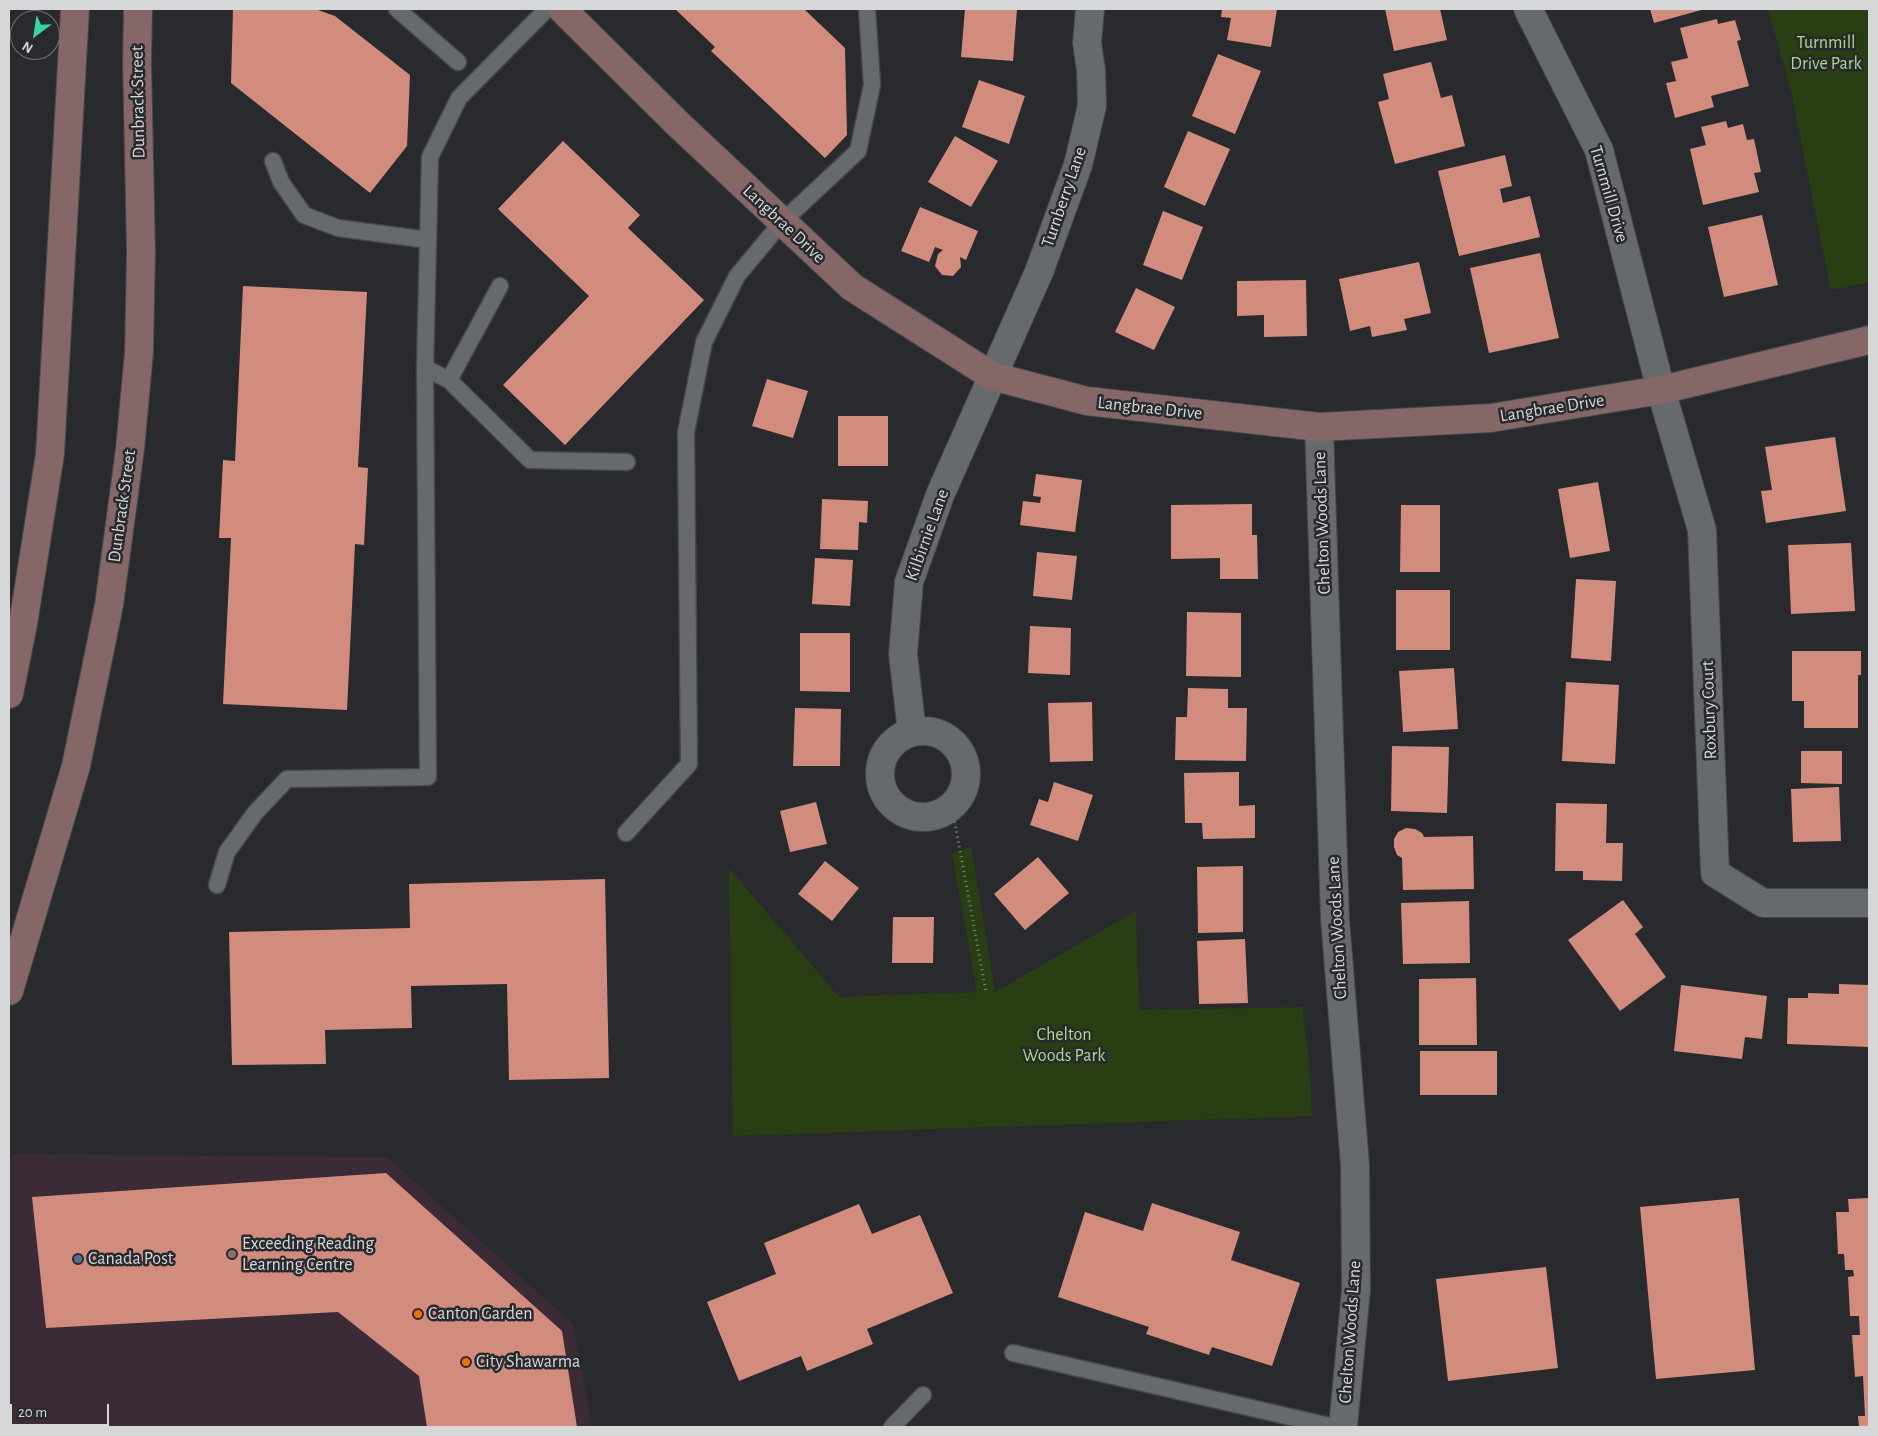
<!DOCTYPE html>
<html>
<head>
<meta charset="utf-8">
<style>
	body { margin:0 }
	#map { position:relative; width:1878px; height:1436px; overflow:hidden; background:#282a2d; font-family:"Alegreya Sans",sans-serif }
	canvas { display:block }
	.frame { position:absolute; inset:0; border:10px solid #d6d7d9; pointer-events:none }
	.north { position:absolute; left:10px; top:10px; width:50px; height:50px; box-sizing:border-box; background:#282a2d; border:1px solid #6e6f72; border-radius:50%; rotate:211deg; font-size:14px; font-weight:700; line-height:20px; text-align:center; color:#d6d7d9 }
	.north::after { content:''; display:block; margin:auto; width:18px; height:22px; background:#38d4a6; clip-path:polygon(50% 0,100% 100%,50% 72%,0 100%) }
	.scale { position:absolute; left:10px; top:1404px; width:99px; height:22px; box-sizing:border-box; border:2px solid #d6d7d9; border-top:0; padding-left:6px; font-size:15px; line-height:18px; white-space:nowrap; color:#d6d7d9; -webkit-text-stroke:4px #282a2d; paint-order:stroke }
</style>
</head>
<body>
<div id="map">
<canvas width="1878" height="1436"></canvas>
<div class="frame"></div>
<div class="north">N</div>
<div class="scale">20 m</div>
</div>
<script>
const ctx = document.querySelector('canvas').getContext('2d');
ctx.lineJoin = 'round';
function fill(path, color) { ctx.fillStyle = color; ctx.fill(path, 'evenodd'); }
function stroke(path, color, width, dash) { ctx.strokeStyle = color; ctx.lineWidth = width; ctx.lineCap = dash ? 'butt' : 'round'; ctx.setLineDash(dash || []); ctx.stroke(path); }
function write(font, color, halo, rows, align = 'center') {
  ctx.font = font + ' "Alegreya Sans",sans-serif'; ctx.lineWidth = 5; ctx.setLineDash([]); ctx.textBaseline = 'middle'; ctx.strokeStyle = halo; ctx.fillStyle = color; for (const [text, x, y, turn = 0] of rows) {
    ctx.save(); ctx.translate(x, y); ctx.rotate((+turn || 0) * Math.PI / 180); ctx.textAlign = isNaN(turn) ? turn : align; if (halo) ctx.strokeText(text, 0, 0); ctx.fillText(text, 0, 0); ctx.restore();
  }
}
const commercial = new Path2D(`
	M 12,1154 L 387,1157 L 574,1325 L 591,1424 L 589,1427 L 9,1427 L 9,1162 Z`);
const green = new Path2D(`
	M 1768,9 L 1869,9 L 1869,282 L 1831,290 L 1792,95 Z
	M 971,847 L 995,992 L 1136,911 L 1139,1010 L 1302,1007 L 1309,1061 L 1312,1116 L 733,1136 L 729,868 L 839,997 L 977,992 L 952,853 Z`);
const building = new Path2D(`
	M 233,9 L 315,9 L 335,16 L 410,75 L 407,146 L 370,193 L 231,83 Z
	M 675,9 L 804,9 L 845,48 L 847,135 L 825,158 L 711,51 L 715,47 Z
	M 965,9 L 1017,9 L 1013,61 L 961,57 Z
	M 1222,9 L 1277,9 L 1271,47 L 1227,40 L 1231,18 L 1221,17 Z
	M 1385,9 L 1440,9 L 1447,40 L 1394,51 Z
	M 1650,9 L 1705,9 L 1654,23 Z
	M 1717,19 L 1718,24 L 1735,20 L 1741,40 L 1737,41 L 1749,86 L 1711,96 L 1714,107 L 1675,118 L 1666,83 L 1676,81 L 1671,62 L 1688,58 L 1680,28 Z
	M 1218,54 L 1261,71 L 1235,134 L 1192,116 Z
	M 1431,62 L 1441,98 L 1452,95 L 1465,146 L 1395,164 L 1378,102 L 1389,99 L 1383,74 Z
	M 979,80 L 1025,96 L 1009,144 L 962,127 Z
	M 1726,121 L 1728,128 L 1743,124 L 1747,140 L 1754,139 L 1761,172 L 1754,173 L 1759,192 L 1703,205 L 1690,149 L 1706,145 L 1701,127 Z
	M 1188,131 L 1230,149 L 1205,206 L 1164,187 Z
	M 955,136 L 998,161 L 971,207 L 928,182 Z
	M 563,141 L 640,215 L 628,228 L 704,300 L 565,445 L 503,385 L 589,296 L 498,209 Z
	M 1505,155 L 1512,186 L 1500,189 L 1503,203 L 1530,196 L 1540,237 L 1459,256 L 1438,171 Z
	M 920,207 L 978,231 L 966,260 L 960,257 L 961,267 L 953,276 L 942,275 L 935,266 L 938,254 L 943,250 L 935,247 L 929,262 L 901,251 Z
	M 1163,211 L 1203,227 L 1182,280 L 1143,265 Z
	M 1762,215 L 1778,285 L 1724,297 L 1708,227 Z
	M 1540,253 L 1559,338 L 1489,353 L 1470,268 Z
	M 1419,262 L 1431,313 L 1404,319 L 1407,330 L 1372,337 L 1370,326 L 1350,331 L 1339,279 Z
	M 1306,280 L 1307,336 L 1264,337 L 1264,315 L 1237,316 L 1237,281 Z
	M 243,286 L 367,292 L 358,467 L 368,468 L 364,545 L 355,544 L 347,710 L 223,704 L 231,538 L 219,538 L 223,460 L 235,461 Z
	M 1136,288 L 1175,307 L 1154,350 L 1115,332 Z
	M 767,379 L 808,391 L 793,438 L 752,426 Z
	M 838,416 L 888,416 L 888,466 L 838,466 Z
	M 1835,437 L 1846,511 L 1766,523 L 1761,491 L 1772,490 L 1765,447 Z
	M 1036,474 L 1082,480 L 1075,532 L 1020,525 L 1023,501 L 1040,503 L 1041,497 L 1033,496 Z
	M 1598,482 L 1610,551 L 1570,558 L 1558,489 Z
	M 822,499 L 868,501 L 867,523 L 859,522 L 858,550 L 820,549 Z
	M 1252,504 L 1252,535 L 1257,535 L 1258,579 L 1220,579 L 1220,558 L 1171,559 L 1171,505 Z
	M 1401,505 L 1440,505 L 1440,572 L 1400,572 Z
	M 1851,543 L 1855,611 L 1791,614 L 1788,545 Z
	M 1037,552 L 1077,556 L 1072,600 L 1033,596 Z
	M 815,558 L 853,560 L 850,606 L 812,604 Z
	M 1576,579 L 1616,581 L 1611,661 L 1571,658 Z
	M 1396,590 L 1450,590 L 1450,650 L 1396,650 Z
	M 1187,612 L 1241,613 L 1241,677 L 1186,676 Z
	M 1030,626 L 1071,628 L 1070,675 L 1028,673 Z
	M 800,633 L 850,633 L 850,692 L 800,691 Z
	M 1792,651 L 1861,651 L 1861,675 L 1858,675 L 1858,728 L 1804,728 L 1804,701 L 1792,701 Z
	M 1454,668 L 1458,729 L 1403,732 L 1399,671 Z
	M 1566,682 L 1619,685 L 1615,764 L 1562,761 Z
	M 1188,688 L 1228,689 L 1228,708 L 1247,708 L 1246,761 L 1175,760 L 1176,717 L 1187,717 Z
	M 1092,702 L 1093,761 L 1050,762 L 1048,703 Z
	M 795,708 L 841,709 L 840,766 L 793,766 Z
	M 1392,746 L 1449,747 L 1447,813 L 1391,811 Z
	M 1801,751 L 1842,751 L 1842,784 L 1801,783 Z
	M 1239,772 L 1239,806 L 1255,805 L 1255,838 L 1203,839 L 1202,823 L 1185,823 L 1184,773 Z
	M 1054,782 L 1093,795 L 1078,841 L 1030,825 L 1039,799 L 1048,802 Z
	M 1839,787 L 1841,841 L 1793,842 L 1791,789 Z
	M 816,802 L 827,844 L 790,852 L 780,811 Z
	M 1556,803 L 1607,804 L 1606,843 L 1623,843 L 1622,881 L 1583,880 L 1583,871 L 1555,871 Z
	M 1406,828 L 1415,829 L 1422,833 L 1424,837 L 1473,836 L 1474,889 L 1403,890 L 1402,858 L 1397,855 L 1394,847 L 1394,839 L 1398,832 Z
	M 1038,857 L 1069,893 L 1025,930 L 994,894 Z
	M 825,861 L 859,888 L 832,921 L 798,894 Z
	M 1243,866 L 1243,932 L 1198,933 L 1197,867 Z
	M 605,879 L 609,1078 L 509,1080 L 507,984 L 411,986 L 412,1028 L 325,1030 L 326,1064 L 232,1065 L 229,932 L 410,928 L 409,884 Z
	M 1623,900 L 1643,927 L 1635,934 L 1666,977 L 1620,1011 L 1568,940 Z
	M 1469,901 L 1470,963 L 1403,964 L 1401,903 Z
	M 893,917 L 934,917 L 933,963 L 892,963 Z
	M 1245,939 L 1248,1003 L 1199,1004 L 1197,941 Z
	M 1476,978 L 1477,1045 L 1419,1045 L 1419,979 Z
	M 1839,984 L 1869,985 L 1869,1047 L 1787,1044 L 1788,998 L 1808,998 L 1808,993 L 1839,994 Z
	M 1681,985 L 1767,996 L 1762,1039 L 1745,1037 L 1742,1059 L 1674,1051 Z
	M 1420,1051 L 1497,1051 L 1497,1095 L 1420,1095 Z
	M 386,1173 L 562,1331 L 577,1427 L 427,1427 L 419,1376 L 338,1312 L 46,1328 L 32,1197 Z
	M 1739,1198 L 1755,1370 L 1656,1379 L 1640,1207 Z
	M 1869,1198 L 1869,1427 L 1859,1427 L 1858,1416 L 1865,1416 L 1863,1376 L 1855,1377 L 1852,1335 L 1860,1335 L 1859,1316 L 1850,1316 L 1848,1277 L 1854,1276 L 1853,1270 L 1845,1270 L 1844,1254 L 1838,1254 L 1836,1212 L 1849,1212 L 1848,1199 Z
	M 1152,1203 L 1240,1232 L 1231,1260 L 1300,1283 L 1272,1366 L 1212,1347 L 1209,1355 L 1146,1334 L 1149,1327 L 1058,1297 L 1085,1212 L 1143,1231 Z
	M 859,1204 L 872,1234 L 920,1215 L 953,1293 L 867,1329 L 873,1344 L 807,1371 L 801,1356 L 739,1381 L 707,1302 L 776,1274 L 764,1243 Z
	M 1546,1267 L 1558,1368 L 1448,1381 L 1436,1279 Z`);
const path = new Path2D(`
	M 952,807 L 986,992`);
const lane = new Path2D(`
	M 397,9 L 458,62
	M 273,161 L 281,182 L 304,215 L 338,228 L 428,240
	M 425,368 L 449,380 L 530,460 L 627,462
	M 449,380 L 500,286
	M 626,833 L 689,764 L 686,432 L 704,342 L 737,276 L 782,222 L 858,151 L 872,85 L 867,9
	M 217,885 L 227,852 L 255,813 L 287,779 L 428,777 L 425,368 L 430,157 L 459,98 L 547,9
	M 1013,1353 L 1334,1427
	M 892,1427 L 923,1395`);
const street = new Path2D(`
	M 1528,9 L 1599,150 L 1661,390 L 1702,530 L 1715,873 L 1763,903 L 1869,903
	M 1319,427 L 1335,919 L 1355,1165 L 1356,1290 L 1343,1427
	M880 774a43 43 0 1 1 86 0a43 43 0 1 1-86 0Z
	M 912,732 L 903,654 L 909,582 L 940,495 L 1039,272 L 1078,165 L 1092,106 L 1091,70 L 1087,43 L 1090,9`);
const secondary = new Path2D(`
	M 562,9 L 678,124 L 852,287 L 992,376 L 1087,401 L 1319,427 L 1491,418 L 1661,390 L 1869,340
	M 9,694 L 23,624 L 50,454 L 75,9
	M 9,991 L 76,766 L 109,605 L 130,449 L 139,352 L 141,252 L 137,62 L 138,9`);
const markers = [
	[232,1254,5,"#8d6e63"],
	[78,1259,5,"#5c6f8a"],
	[418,1314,5,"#e8710a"],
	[466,1362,5,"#e8710a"]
];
const parkNames = [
	["Turnmill",1826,43],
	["Drive Park",1826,64],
	["Chelton",1064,1035],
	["Woods Park",1064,1056]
];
const streetNames = [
	["Dunbrack Street",138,102,-91],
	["Turnmill Drive",1609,194,74],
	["Turnberry Lane",1064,197,-71],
	["Langbrae Drive",784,224,43],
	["Langbrae Drive",1150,408,6],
	["Langbrae Drive",1552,408,-9],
	["Dunbrack Street",122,506,-82],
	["Chelton Woods Lane",1322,523,-92],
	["Kilbirnie Lane",927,535,-70],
	["Roxbury Court",1709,710,-92],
	["Chelton Woods Lane",1337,928,-93],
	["Chelton Woods Lane",1350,1332,-86]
];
const poiNames = [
	["Exceeding Reading",242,1244],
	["Learning Centre",242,1265],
	["Canada Post",88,1259],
	["Canton Garden",428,1314],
	["City Shawarma",476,1362]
];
fill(commercial, '#3b2b37');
fill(green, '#293e13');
fill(building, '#d18c7d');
stroke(lane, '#444648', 19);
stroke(street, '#444648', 30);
stroke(secondary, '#444648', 30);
stroke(path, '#838487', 3, [1, 4]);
stroke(lane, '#676a6d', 16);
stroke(street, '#676a6d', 28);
stroke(secondary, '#846766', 28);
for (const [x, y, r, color] of markers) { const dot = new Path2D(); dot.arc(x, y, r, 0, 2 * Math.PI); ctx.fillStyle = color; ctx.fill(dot); stroke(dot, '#282a2d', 2); }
write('18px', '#aed986', '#282a2d', parkNames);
write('18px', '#d6d7d9', '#282a2d', streetNames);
write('18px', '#d6d7d9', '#282a2d', poiNames, 'left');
</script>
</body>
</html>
